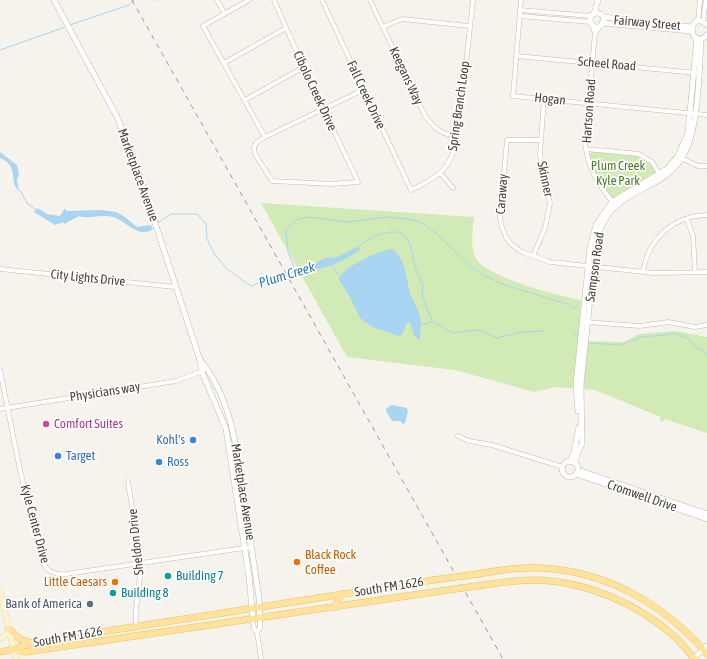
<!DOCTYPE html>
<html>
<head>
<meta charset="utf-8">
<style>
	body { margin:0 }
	canvas { display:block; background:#f6f3ec }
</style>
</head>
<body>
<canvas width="707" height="659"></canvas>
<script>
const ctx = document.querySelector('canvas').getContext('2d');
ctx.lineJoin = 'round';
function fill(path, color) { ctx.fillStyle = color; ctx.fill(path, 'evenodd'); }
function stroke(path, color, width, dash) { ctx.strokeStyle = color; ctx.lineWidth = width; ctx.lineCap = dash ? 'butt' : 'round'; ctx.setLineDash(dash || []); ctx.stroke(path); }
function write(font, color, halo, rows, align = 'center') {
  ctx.font = font + ' "Asap Condensed",sans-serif'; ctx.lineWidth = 3.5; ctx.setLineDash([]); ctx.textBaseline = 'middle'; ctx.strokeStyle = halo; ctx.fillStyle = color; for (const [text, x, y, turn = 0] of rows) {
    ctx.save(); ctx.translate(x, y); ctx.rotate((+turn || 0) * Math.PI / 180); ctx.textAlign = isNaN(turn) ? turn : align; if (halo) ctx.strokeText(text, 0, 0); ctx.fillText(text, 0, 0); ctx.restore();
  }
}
const green = new Path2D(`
	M 591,152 C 612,153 648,149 656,173 L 613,199 L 597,178 L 589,154 Z
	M 261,203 L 474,217 C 473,229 470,245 475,257 C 483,277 560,296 581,300 L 579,341 L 624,342 L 639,334 L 675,331 L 707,337 L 707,433 L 665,419 L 662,422 L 660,421 L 661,417 L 595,390 L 556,387 L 534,392 L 455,370 L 347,357 Z`);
const water = new Path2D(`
	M 0,152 L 17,165 L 19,174 L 17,181 L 19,191 C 8,181 20,166 0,158 Z
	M 37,208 L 47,214 L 60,216 L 65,208 L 66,211 L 101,210 L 116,212 L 125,217 L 137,227 L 151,225 L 153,229 C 139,239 128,223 116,218 C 103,213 90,220 79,216 L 64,224 L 63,222 L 55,225 L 34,212 Z
	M 357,247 L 360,248 L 360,250 C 350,257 323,272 312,268 L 312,264 L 326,258 L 337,257 Z
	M 392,249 C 406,258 406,279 410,293 C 413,302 419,308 420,318 C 422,326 420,333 420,340 L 414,336 L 410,322 L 406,324 L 403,333 L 399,336 L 372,327 L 360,318 L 350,297 L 339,280 C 339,268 381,250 392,249 Z
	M 392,405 L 407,408 L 408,411 L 405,423 L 403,424 L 400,421 L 392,421 L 386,411 L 387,408 Z`);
const stream = new Path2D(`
	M 154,0 L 156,0
	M 70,25 L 129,5 L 134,0
	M 0,50 L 65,27
	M 20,190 L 27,203 L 36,210
	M 157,223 L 171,214 L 197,214 L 206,224 L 207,239 L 215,255 L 227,269 L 251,286 L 274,277 C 276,277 307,268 312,267
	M 359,247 C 369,236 390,228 404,234 L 410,244 L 416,270 L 423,285 L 422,296 L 432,321 L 452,333 L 473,330 L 481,331 L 497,338 L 522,332 L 544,331
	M 332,265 L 339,276
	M 293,271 L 293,264 L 288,252 L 286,229 L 298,219 L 311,217 L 347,222 L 386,217 L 408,219 L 422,223 L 437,234 L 470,266 L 483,275 L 505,285 L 567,304 L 573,309 L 578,304
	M 421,325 L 432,322
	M 573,333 L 578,336
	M 588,343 L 620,345 L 641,337 L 676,334 L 687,338 L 698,349 L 701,348 L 707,355`);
const minor = new Path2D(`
	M 217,0 L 225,14
	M 249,0 L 203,26 L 265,137
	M 274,0 C 300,62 330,122 358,182 L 333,184 L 272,181 L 255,154 L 254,148 L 256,143 L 265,137 L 363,90
	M 322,0 L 411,190 C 440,176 451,169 458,136 L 473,0
	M 370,0 L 425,116 C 434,128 442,135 458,136
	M 521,0 L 513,96 L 707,115
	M 520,10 L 591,16
	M 520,16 L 591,22
	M 698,21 L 700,0
	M 703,22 L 706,0
	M 592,25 L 595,33
	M 601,25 L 595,33 L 585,144 C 589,171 598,184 615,205
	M 383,27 L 402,19 L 469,26
	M 516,56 L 697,73
	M 224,63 L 286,28
	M 245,100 L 304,67
	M 540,140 L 507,140 L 500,218 L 502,228 L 506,237 L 511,244 L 522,252 L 550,262 L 654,273 L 707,272
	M 586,149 L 639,154 L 652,162 L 660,175
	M 679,157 L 698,166 L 707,166
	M 441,174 L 453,188
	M 687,219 L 693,236 L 695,272
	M 533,256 L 545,228 L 550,203 L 540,155 L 544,99
	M 0,269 L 175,287
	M 643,272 C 648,239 673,216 707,215
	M 586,322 L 640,326 L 668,322 L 695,327 L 707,325
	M 0,370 L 20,470 L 42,561 C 47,572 54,575 66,574 L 251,547
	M 0,409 L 176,381 L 203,371
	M 458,436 L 469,441 L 492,445 L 563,467
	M 128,482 L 141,563 C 141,584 134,604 136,625
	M 260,619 L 260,628 L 257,632 L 261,659
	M 253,620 L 254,629 L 257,632`);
const tertiary = new Path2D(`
	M 54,0 L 117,117 L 134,159 L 200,360 L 202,372 L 226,429 L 249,576 L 253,620
	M590 20a7 7 0 1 1 14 0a7 7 0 1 1-14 0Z
	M 594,14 L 598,0
	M 603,17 L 692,27
	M 602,23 L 691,31
	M 707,25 C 687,7 688,53 707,35
	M 201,361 C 232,399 237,451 244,498 C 249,531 254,565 259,598 L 260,619
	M 578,411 L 576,384 L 590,248 L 596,225 L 612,202 L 667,169 L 678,156 L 688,133 L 697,38
	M562 469a8 8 0 1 1 16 0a8 8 0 1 1-16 0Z
	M 570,462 L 574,452 L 579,427
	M 574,463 L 582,443 L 581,384 L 596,242 C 610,184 657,197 682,158 C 699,131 699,71 701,39
	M 578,470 L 707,514
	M 576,474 L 707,519
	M 694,658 L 707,646`);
const secondary = new Path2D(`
	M 0,591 L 16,659
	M 0,639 L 6,635 L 9,629`);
const primary = new Path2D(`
	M 478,574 C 499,570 520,567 541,568 C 607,571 665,605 707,654
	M 484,585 C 503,582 520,580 539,580 C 587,582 638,604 674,636 C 682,643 688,652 695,659
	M 334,607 L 342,594
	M 9,629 L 20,639 L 31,643
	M 14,649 L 26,652 L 441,591
	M 0,652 L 14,649 L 31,643 L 433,580`);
const rail = new Path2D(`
	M 132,0 L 503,659`);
const primaryBridge = new Path2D(`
	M 433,580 L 478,574
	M 441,591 L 484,585`);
const markers = [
	[46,424,4,"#d1479c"],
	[193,440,4,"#3f7fe0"],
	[58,456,4,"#3f7fe0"],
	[159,462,4,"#3f7fe0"],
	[297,562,4,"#e8710a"],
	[168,576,4,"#0f9aa8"],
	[115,582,4,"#e8710a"],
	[113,593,4,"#0f9aa8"],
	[90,604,4,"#5c6f8a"]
];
const streetNames = [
	["Fairway Street",647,23,5],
	["Scheel Road",607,64,5],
	["Keegans Way",406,76,65],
	["Cibolo Creek Drive",315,91,65],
	["Fall Creek Drive",366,95,65],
	["Hogan",550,99,6],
	["Spring Branch Loop",459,106,-82],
	["Hartson Road",589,111,-86],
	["Marketplace Avenue",138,175,70],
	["Skinner",545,179,78],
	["Caraway",502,194,-86],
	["Sampson Road",595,267,-82],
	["City Lights Drive",88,278,6],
	["Physicians way",105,392,-9],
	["Marketplace Avenue",243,492,81],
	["Cromwell Drive",642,496,19],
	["Kyle Center Drive",35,524,75],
	["Sheldon Drive",136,542,-96],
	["South FM 1626",389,587,-9],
	["South FM 1626",68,637,-10]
];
const parkNames = [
	["Plum Creek",618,166],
	["Kyle Park",618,181]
];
const hotelNames = [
	["Comfort Suites",54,424]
];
const shopNames = [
	["Kohl's",185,440,"right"],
	["Target",66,456],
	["Ross",167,462]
];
const foodNames = [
	["Black Rock",305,555],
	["Coffee",305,570],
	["Little Caesars",107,582,"right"]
];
const cultureNames = [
	["Building 7",176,576],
	["Building 8",121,593]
];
const serviceNames = [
	["Bank of America",82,604]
];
const waterNames = [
	["Plum Creek",287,275,-17]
];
fill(green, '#d2eab5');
fill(water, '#a9d4f2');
stroke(stream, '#a9d4f2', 1);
stroke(minor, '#c2bbae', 5);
stroke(tertiary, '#c2bbae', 6);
stroke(secondary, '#d6c79b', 6);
stroke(primary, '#e6c16a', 7);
stroke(minor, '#fff', 4);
stroke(tertiary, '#fff', 5);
stroke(secondary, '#fff3cd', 5.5);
stroke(primary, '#ffe39c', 6);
stroke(rail, '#9a9a9a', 1, [5, 5]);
stroke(primaryBridge, '#e6c16a', 7, []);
stroke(primaryBridge, '#ffe39c', 6);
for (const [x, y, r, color] of markers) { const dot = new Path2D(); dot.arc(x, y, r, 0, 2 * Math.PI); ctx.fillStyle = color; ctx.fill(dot); stroke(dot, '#fff', 1.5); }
write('13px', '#4b4439', '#fff', streetNames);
write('13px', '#4a7f2a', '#fff', parkNames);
write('13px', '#b23c85', '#fff', hotelNames, 'left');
write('13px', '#366cbe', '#fff', shopNames, 'left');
write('13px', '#c56008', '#fff', foodNames, 'left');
write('13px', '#0d838f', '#fff', cultureNames, 'left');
write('13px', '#4e5e75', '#fff', serviceNames, 'right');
write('italic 14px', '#2e7ab2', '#fff', waterNames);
</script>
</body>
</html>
